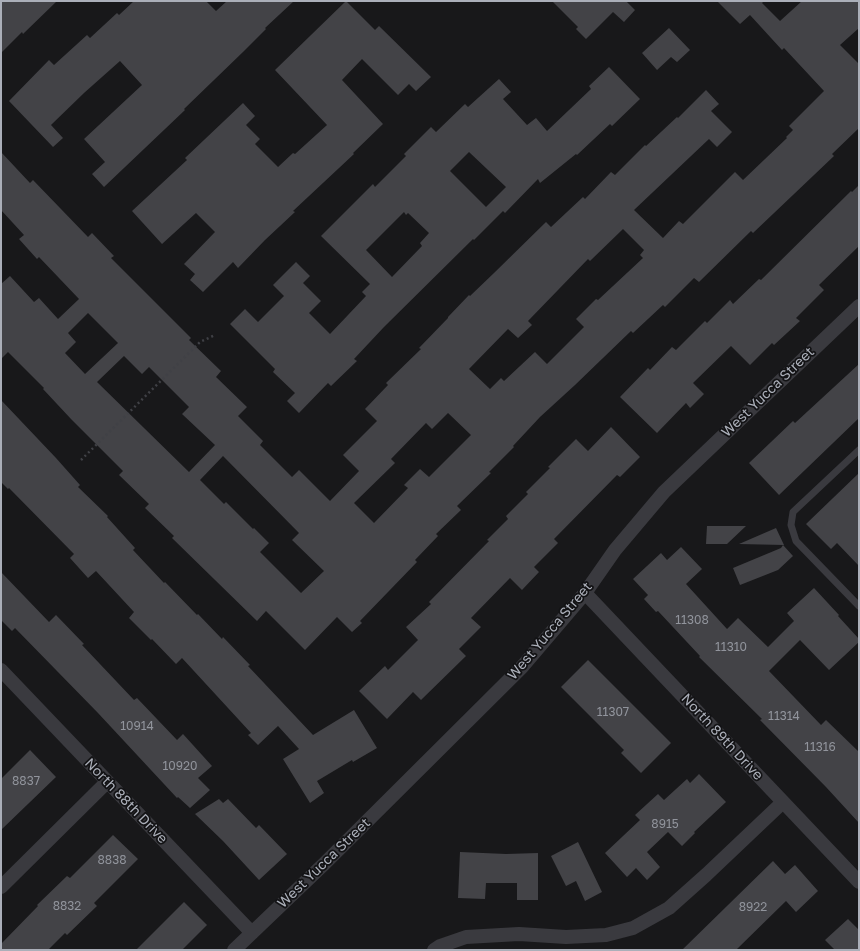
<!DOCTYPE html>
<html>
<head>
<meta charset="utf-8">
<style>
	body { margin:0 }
	#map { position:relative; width:860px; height:951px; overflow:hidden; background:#18181a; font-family:"Golos Text",sans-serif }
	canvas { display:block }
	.frame { position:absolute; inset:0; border:2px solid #abafb9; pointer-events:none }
</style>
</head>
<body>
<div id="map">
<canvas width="860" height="951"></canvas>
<div class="frame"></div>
</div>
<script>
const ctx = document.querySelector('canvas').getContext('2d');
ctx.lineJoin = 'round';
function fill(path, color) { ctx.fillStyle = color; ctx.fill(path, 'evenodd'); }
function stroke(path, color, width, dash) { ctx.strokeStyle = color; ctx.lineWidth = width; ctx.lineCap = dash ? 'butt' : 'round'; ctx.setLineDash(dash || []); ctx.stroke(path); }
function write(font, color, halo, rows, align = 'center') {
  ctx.font = font + ' "Golos Text",sans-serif'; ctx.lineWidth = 3.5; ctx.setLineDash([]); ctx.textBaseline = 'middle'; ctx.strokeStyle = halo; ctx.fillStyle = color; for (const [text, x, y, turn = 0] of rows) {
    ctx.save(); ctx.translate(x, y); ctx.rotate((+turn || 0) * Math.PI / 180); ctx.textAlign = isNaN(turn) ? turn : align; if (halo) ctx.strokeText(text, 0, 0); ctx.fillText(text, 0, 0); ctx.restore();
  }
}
const building = new Path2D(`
	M 1,1 L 57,1 L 23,34 L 22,32 L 1,53 Z
	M 134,1 L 206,1 L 216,11 L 227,1 L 294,1 L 265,28 L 266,29 L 243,52 L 184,109 L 185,110 L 104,187 L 92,174 L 105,162 L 84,139 L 142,85 L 120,61 L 84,93 L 51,125 L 63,138 L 53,147 L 9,101 L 49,60 L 54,65 L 87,35 L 90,38 L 117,13 L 119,15 Z
	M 346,1 L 375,30 L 379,26 L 431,77 L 416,91 L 409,84 L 398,95 L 362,59 L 342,80 L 383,124 L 353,153 L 354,154 L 293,211 L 295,212 L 265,240 L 238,268 L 233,262 L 203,292 L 190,280 L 195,274 L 184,264 L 215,232 L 196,213 L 162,244 L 132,211 L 187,160 L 185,158 L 243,103 L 255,116 L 246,125 L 260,139 L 255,144 L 278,167 L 293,153 L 295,154 L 327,125 L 275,70 Z
	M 552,1 L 626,1 L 635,10 L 624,22 L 613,12 L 586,39 L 576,29 L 578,27 Z
	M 717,1 L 764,1 L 762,3 L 780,21 L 802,1 L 859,1 L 859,28 L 840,45 L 859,64 L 859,128 L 832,154 L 834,156 L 753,233 L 751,231 L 699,282 L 694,278 L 665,307 L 663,305 L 633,333 L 631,331 L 575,385 L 540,417 L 513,446 L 514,447 L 489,472 L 491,473 L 457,506 L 461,510 L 436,534 L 438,536 L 415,560 L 417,562 L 360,621 L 362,623 L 352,632 L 337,617 L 305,650 L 266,611 L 257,621 L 172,538 L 174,536 L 145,508 L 149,504 L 119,475 L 123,471 L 71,419 L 43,389 L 44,388 L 8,352 L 1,359 L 1,284 L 10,276 L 34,302 L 39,298 L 58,319 L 79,299 L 39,257 L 37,259 L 19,239 L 24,235 L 1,210 L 1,152 L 30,183 L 33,180 L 88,237 L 92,233 L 114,256 L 111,258 L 191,338 L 189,340 L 221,371 L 216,377 L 247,407 L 238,416 L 263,441 L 260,445 L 292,477 L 299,470 L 330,501 L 359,471 L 343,455 L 377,421 L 365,409 L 388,385 L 386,383 L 421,349 L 419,348 L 448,318 L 448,317 L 469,295 L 470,296 L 494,273 L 546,222 L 551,227 L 583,197 L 585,199 L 611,172 L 615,175 L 645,145 L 646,146 L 677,117 L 678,118 L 706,90 L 719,104 L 711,111 L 732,132 L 717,147 L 709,139 L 634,210 L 663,238 L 679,221 L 683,224 L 735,172 L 743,180 L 787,138 L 786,137 L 793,130 L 789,126 L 824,91 L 784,48 L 782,50 L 750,15 L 740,24 ZM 623,229 L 644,250 L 640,255 L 643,258 L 598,300 L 596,299 L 576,319 L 584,327 L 547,364 L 535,352 L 504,381 L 501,378 L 490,389 L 469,369 L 508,329 L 518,338 L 532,325 L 528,321 L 588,259 L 590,261 ZM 88,313 L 118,343 L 85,374 L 65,353 L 76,342 L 68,333 ZM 124,356 L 142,374 L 149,367 L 189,407 L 182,414 L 215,445 L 189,472 L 97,382 ZM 448,413 L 471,435 L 429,477 L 420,469 L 404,485 L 408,488 L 374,523 L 354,503 L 395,463 L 391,459 L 426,423 L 432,429 ZM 223,456 L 299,533 L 292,540 L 324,571 L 301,593 L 260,552 L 269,543 L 254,528 L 253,529 L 226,502 L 224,504 L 200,480 Z
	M 669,28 L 690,50 L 677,62 L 671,57 L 657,70 L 642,53 Z
	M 609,67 L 640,99 L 612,126 L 610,124 L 577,155 L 576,154 L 540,183 L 538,179 L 505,213 L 503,211 L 474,240 L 473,239 L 384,327 L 354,359 L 357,361 L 331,386 L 328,383 L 299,413 L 287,401 L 295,393 L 273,372 L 275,369 L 230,324 L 245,309 L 258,322 L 284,296 L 273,285 L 296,262 L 310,276 L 303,283 L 321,301 L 309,313 L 330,334 L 366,296 L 362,292 L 370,284 L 321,236 L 373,184 L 375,187 L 406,156 L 404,154 L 431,127 L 436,132 L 465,104 L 468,107 L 499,79 L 511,92 L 503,99 L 527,125 L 536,118 L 547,131 L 591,89 L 589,86 ZM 469,152 L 506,187 L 486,207 L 450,171 ZM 404,212 L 406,215 L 408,213 L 429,233 L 420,243 L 422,246 L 392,277 L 366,250 Z
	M 859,185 L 859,246 L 819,285 L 824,290 L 796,318 L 800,321 L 774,345 L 772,343 L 750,365 L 731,346 L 693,383 L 704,394 L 690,408 L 686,403 L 657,433 L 620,397 L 648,368 L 650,370 L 672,347 L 676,350 L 705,321 L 707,323 L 730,300 L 733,304 L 759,279 L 761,280 L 851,191 L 852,192 Z
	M 859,364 L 859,418 L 779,495 L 749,463 L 793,421 L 795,423 Z
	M 1,400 L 56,458 L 80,485 L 78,487 L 108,516 L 107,517 L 135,548 L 133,550 L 164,583 L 165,582 L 197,615 L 198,614 L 222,639 L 223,637 L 250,665 L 248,666 L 313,735 L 354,710 L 377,748 L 353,762 L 352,760 L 317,781 L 324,793 L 310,803 L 283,759 L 299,749 L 278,726 L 258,745 L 248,735 L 251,733 L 182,658 L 176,664 L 152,639 L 151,640 L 129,618 L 134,612 L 96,571 L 88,578 L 70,558 L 74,554 L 9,488 L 8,489 L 1,482 Z
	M 611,427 L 640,457 L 620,477 L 617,475 L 554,539 L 558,543 L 534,567 L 539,572 L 522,590 L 510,578 L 471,618 L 481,627 L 459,649 L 466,656 L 421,700 L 413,692 L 387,719 L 359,691 L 385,666 L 388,670 L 418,640 L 406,627 L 431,604 L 429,602 L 489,541 L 487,540 L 508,519 L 506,516 L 528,494 L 526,492 L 550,468 L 548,467 L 576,439 L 588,451 Z
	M 859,473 L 859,566 L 837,543 L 831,549 L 806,524 Z
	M 707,526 L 746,526 L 727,544 L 706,544 Z
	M 776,528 L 784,545 L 739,544 Z
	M 783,545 L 793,556 L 778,570 L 740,585 L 733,568 L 781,548 Z
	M 681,547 L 702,569 L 686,584 L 727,629 L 738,618 L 768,647 L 794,621 L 787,613 L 814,588 L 839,615 L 838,616 L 859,639 L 859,642 L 829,670 L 800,640 L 769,671 L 821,725 L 826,720 L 859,752 L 859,823 L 826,787 L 760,720 L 762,719 L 699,657 L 700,656 L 658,611 L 656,612 L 644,599 L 648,595 L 633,579 L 661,553 L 667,560 Z
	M 1,572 L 49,622 L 56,615 L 84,644 L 82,645 L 134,700 L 137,698 L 177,740 L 183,734 L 212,766 L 198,778 L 210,790 L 190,808 L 178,797 L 177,798 L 98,713 L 15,628 L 12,631 L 1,620 Z
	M 588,660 L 671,743 L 641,773 L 621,753 L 624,750 L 561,687 Z
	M 30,750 L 56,777 L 1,830 L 1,779 Z
	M 699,774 L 726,802 L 694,832 L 695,833 L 682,846 L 668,832 L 647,852 L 660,867 L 647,880 L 636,868 L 627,877 L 605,853 L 640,820 L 635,815 L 658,794 L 664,800 L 687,779 L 690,783 Z
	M 219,799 L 223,803 L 228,799 L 256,828 L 259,825 L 287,854 L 259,880 L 223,841 L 195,814 Z
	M 113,835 L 138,859 L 94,903 L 97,906 L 67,935 L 65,933 L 48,950 L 1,950 L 1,944 L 38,906 L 37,905 L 67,876 L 70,878 Z
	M 578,842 L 602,892 L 585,901 L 576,881 L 566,886 L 551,856 Z
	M 460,852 L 506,854 L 538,853 L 538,900 L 517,900 L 517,883 L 486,883 L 485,899 L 458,898 Z
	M 773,861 L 785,874 L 795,865 L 818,891 L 796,912 L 786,901 L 736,950 L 682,950 Z
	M 184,902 L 207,925 L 182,950 L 136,950 Z
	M 848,919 L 859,930 L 859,950 L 835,950 L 825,940 Z`);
const path = new Path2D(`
	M 81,460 L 200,342 L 215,335`);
const lane = new Path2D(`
	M 859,450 L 793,512 L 791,525 L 796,541 L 859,606`);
const street = new Path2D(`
	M 585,593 L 859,882
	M 1,670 L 252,933
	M 1,887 L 107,782
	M 234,950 L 324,864 L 522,667 L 585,593 L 615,550 L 664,492 L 859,306
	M 434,950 L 440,946 L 466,937 L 519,934 L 566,937 L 606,935 L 633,928 L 669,908 L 706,875 L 783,802`);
const numberNames = [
	["11308",692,620],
	["11310",731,647],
	["11307",613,712],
	["11314",784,716],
	["10914",137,726],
	["11316",820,747],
	["10920",180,766],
	["8837",26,781],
	["8915",665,824],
	["8838",112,860],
	["8832",67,906],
	["8922",753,907]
];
const streetNames = [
	["West Yucca Street",768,392,-44],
	["West Yucca Street",550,631,-50],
	["North 89th Drive",722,737,47],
	["North 88th Drive",126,801,46],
	["West Yucca Street",324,863,-44]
];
fill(building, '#434347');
stroke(path, '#404146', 2.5, [2, 3]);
stroke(lane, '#3a3a3f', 7);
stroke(street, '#3a3a3f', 14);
write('12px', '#91949c', null, numberNames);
write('14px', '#abafb9', '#131315', streetNames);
</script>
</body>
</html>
